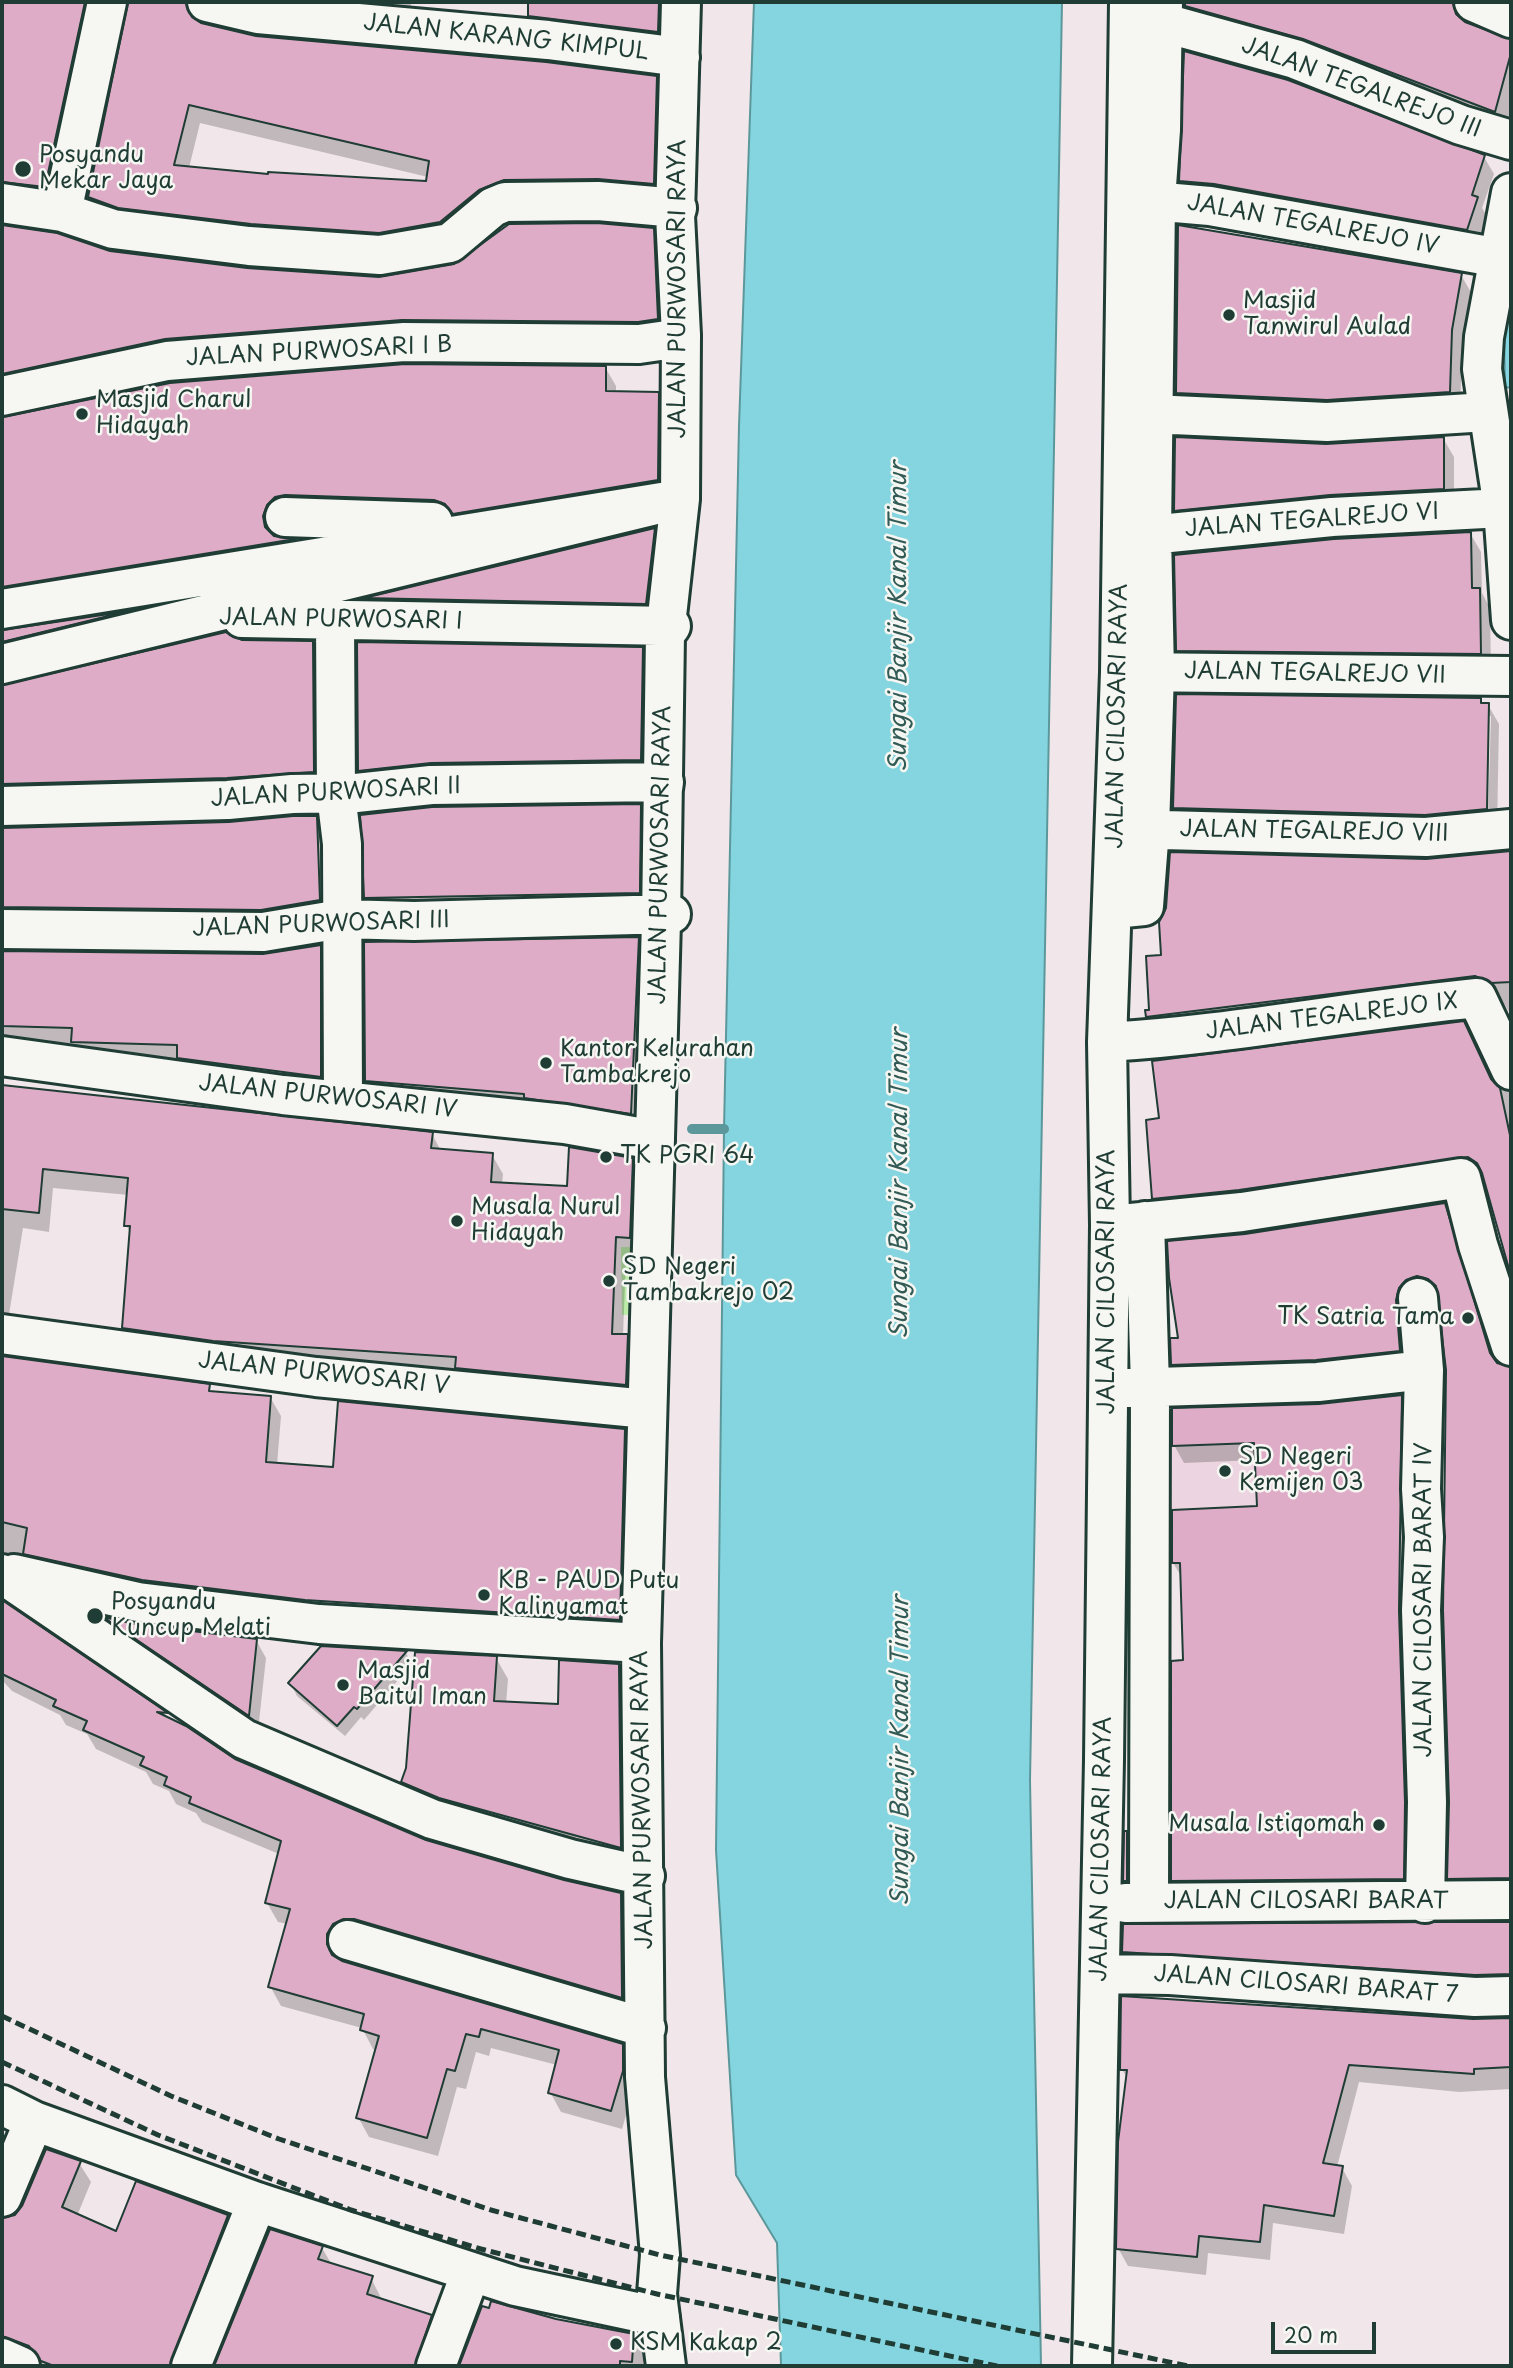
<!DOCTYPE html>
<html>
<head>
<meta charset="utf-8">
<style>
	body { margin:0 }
	#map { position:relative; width:1513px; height:2368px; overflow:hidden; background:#f1e7ea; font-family:"Playpen Sans",sans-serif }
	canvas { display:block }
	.frame { position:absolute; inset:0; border:4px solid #1f3d34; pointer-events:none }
	.scale { position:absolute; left:1271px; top:2322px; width:105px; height:32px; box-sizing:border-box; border:4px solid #1f3d34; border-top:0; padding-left:9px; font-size:21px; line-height:24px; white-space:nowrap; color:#1f3d34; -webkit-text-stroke:5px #f6f6f2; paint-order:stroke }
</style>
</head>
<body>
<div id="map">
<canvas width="1513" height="2368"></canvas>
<div class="frame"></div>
<div class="scale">20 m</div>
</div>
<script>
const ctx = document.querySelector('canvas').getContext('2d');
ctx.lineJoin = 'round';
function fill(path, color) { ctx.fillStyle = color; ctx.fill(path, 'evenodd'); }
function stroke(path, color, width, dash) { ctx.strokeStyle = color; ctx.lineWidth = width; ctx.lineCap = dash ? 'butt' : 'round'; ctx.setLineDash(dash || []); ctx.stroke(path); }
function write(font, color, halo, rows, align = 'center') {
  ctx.font = font + ' "Playpen Sans",sans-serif'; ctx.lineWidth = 5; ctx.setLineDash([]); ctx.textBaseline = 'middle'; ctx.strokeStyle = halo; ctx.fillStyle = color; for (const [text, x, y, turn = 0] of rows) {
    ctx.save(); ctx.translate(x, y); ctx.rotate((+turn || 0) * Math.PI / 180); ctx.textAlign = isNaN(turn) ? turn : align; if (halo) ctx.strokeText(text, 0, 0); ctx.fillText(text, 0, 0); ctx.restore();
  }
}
const built = new Path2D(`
	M 1315,1386 L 1321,1532 L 1251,1560 L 1133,1566 L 1129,1409 L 1138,1393 Z`);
const green = new Path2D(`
	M 621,1247 L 646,1247 L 647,1315 L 622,1315 Z`);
const water = new Path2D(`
	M 754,2 L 1062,2 L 1030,1780 L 1041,2366 L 781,2366 L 777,2243 L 736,2175 L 716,1850 L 724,1129 L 739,426 Z
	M 1511,302 L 1511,388 L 1505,387 L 1504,339 Z`);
const shadow = new Path2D(`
	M 2,2 L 110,2 L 56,206 L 2,205 Z
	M 128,2 L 210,2 L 202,6 L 196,21 L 256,38 L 656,78 L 667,97 L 664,203 L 516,199 L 452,242 L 101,217 L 89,197 ZM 200,123 L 428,177 L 428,183 L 269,176 L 189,168 Z
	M 223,2 L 411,2 L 410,24 Z
	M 530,2 L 683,2 L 668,50 L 541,35 L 530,16 Z
	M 1185,2 L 1475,2 L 1463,13 L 1462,22 L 1502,40 L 1511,41 L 1511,108 L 1505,130 L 1197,24 Z
	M 1484,157 L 1494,174 L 1482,208 L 1487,216 L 1477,246 L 1191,198 L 1181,181 Z
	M 2,227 L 56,235 L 110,252 L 247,270 L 379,279 L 653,230 L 664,249 L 669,338 L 414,339 L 2,399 Z
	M 1461,275 L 1472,294 L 1462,350 L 1460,411 L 1188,412 L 1177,393 Z
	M 605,367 L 616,386 L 616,393 L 658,393 L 669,412 L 668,499 L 465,532 L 277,524 L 273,538 L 294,541 L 304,558 L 2,599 L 2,422 Z
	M 1443,438 L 1454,457 L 1454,508 L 1187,529 L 1176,510 L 1326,446 Z
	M 654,530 L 665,548 L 657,622 L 377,617 L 367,600 Z
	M 1470,533 L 1481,552 L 1482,593 L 1490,608 L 1491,672 L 1189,669 L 1178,650 Z
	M 52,631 L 62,648 L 2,665 L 2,632 Z
	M 241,642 L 312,643 L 323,662 L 324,790 L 2,806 L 2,687 Z
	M 642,649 L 652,667 L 651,778 L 370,788 L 359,770 Z
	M 1480,699 L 1483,705 L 1488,705 L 1499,724 L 1497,828 L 1185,827 L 1174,808 ZM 1487,716 L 1491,716 L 1488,818 L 1485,818 Z
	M 640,806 L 650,823 L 648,909 L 376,914 L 366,897 Z
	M 316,817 L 327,836 L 330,919 L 2,929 L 2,829 L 229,824 Z
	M 1511,852 L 1511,1015 L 1500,997 L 1487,994 L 1158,1034 L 1148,1017 L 1163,957 L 1426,861 Z
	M 638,939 L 648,957 L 641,1131 L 377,1100 L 367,1081 Z
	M 320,947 L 330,965 L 331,1095 L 84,1060 L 76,1046 L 2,1043 L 2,953 L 263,956 Z
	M 1473,1041 L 1494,1085 L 1511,1093 L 1511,1267 L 1480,1175 L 1469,1174 L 1164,1216 L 1154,1198 Z
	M 2,1086 L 432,1134 L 441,1151 L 492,1155 L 503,1174 L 502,1184 L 569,1187 L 631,1160 L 642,1179 L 640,1257 L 626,1256 L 623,1336 L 627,1336 L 638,1355 L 636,1403 L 135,1347 L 124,1328 L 131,1234 L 126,1225 L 129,1195 L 53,1188 L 49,1232 L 23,1228 L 6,1333 L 2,1335 Z
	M 1444,1205 L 1454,1222 L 1497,1364 L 1511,1369 L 1511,1895 L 1459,1896 L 1449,1878 L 1448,1370 L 1438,1295 L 1426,1294 L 1410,1368 L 1183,1382 L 1173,1364 L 1180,1339 L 1246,1235 Z
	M 2,1358 L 208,1386 L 212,1393 L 270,1397 L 281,1416 L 277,1465 L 335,1469 L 624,1431 L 635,1450 L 630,1638 L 2,1574 Z
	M 1401,1396 L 1411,1414 L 1413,1897 L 1183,1898 L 1173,1880 L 1185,1662 L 1183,1579 L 1173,1563 L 1258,1507 L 1256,1460 L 1184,1463 L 1174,1445 L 1319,1406 Z
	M 2,1602 L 166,1715 L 169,1720 L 235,1761 L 425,1842 L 620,1895 L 631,1914 L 632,2016 L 337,1954 L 337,1960 L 622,2045 L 633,2065 L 633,2091 L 622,2129 L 561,2112 L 550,2092 L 557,2065 L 491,2048 L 489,2056 L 476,2052 L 466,2089 L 457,2087 L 438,2156 L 369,2137 L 358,2117 L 376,2050 L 373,2049 L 362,2028 L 281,2006 L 270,1986 L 288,1924 L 278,1922 L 267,1903 L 279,1854 L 202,1822 L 196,1813 L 176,1804 L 169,1791 L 153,1784 L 146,1772 L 96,1749 L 87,1734 L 66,1725 L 60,1715 L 12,1691 L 2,1680 Z
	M 107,1619 L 256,1640 L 266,1658 L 258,1731 L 115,1634 Z
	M 322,1648 L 406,1653 L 412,1664 L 364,1720 L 361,1717 L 345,1736 L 297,1696 L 291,1684 Z
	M 496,1658 L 508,1679 L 506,1704 L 560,1706 L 618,1665 L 630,1686 L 632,1868 L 415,1803 L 403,1782 Z
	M 1126,1832 L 1137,1851 L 1136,1900 L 1125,1881 Z
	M 1124,1952 L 1492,1960 L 1492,1988 L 1132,1966 Z
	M 1511,2020 L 1511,2089 L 1459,2092 L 1359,2082 L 1337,2167 L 1342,2168 L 1352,2186 L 1344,2234 L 1273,2223 L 1270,2260 L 1208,2253 L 1206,2275 L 1128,2266 L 1118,2248 L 1128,2080 L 1122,2069 L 1475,2021 Z
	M 2,2131 L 16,2152 L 2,2186 Z
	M 47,2151 L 79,2163 L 91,2182 L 77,2216 L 117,2233 L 227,2216 L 238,2236 L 186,2366 L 170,2366 L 166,2360 L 163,2362 L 166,2366 L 40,2366 L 23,2357 L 2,2359 L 2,2220 L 17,2215 Z
	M 271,2231 L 322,2248 L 332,2265 L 371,2278 L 382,2300 L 431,2316 L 442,2335 L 432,2366 L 216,2366 Z
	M 483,2308 L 633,2335 L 644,2355 L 643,2366 L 459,2366 Z`);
const stream = new Path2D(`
	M 692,1129 L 724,1129`);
const building = new Path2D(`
	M 2,2 L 85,2 L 45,187 L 2,182 Z
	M 128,2 L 186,2 L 192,17 L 201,23 L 256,36 L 546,62 L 657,76 L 654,184 L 598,179 L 504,180 L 479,190 L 440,222 L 379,233 L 251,224 L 118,208 L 88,197 ZM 189,105 L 429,161 L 426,181 L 268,172 L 268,174 L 174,165 Z
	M 528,2 L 659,2 L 658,32 L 528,16 Z
	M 1185,2 L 1453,2 L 1456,14 L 1465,22 L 1511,39 L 1511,53 L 1495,112 L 1303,39 L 1185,6 Z
	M 1184,51 L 1288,80 L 1485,155 L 1472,195 L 1478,197 L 1467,230 L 1214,184 L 1179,181 Z
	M 597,223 L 654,228 L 658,319 L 638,322 L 402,320 L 165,339 L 2,374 L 2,225 L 57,233 L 110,251 L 247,268 L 379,277 L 454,264 L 509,224 Z
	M 1178,225 L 1462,273 L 1452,330 L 1450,392 L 1327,400 L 1176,393 Z
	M 405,364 L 606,366 L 606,391 L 659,392 L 658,480 L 453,514 L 445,504 L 434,500 L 285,495 L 275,497 L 267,505 L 263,516 L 265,527 L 274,536 L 295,539 L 2,587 L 2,417 L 170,383 Z
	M 1175,437 L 1326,444 L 1444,437 L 1444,489 L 1330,495 L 1174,511 Z
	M 655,528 L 646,604 L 364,598 Z
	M 1471,532 L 1472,588 L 1480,588 L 1481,654 L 1176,651 L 1174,555 L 1334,539 Z
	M 129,611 L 2,642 L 2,630 Z
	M 226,632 L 242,640 L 313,641 L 314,772 L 227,778 L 2,784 L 2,685 Z
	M 357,642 L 643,647 L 641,760 L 431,763 L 358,771 Z
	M 1176,694 L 1481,698 L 1481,703 L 1489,703 L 1487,809 L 1425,815 L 1173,808 Z
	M 641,804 L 640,893 L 364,898 L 360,815 L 432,807 Z
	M 293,816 L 317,816 L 320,900 L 261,910 L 2,907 L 2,828 L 229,822 Z
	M 1511,851 L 1511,982 L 1491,983 L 1475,976 L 1146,1017 L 1145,1010 L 1149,1010 L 1146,956 L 1161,955 L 1159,922 L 1166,908 L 1170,852 L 1426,859 Z
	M 639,937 L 631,1114 L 524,1098 L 524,1094 L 365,1081 L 364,942 Z
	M 321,945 L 321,1077 L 177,1058 L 177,1045 L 71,1042 L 72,1028 L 2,1026 L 2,951 L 263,954 Z
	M 1464,1021 L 1491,1079 L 1500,1088 L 1511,1140 L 1511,1276 L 1482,1173 L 1477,1163 L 1468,1157 L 1239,1190 L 1152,1199 L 1146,1120 L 1159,1118 L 1152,1061 Z
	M 2,1085 L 433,1132 L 431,1148 L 493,1153 L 491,1182 L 567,1186 L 569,1147 L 633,1158 L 630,1238 L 616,1237 L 612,1334 L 628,1334 L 626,1385 L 455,1368 L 456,1357 L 213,1341 L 122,1328 L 130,1226 L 124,1226 L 128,1178 L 43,1169 L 39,1213 L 2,1209 Z
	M 1445,1203 L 1490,1353 L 1497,1363 L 1511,1367 L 1511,1878 L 1447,1879 L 1449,1802 L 1443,1610 L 1446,1370 L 1436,1286 L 1428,1279 L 1417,1276 L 1406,1280 L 1399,1288 L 1396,1300 L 1400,1351 L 1316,1360 L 1171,1365 L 1170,1338 L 1178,1338 L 1169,1278 L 1167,1241 L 1245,1234 Z
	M 2,1356 L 210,1384 L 209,1391 L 271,1396 L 266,1462 L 333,1467 L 338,1401 L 625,1429 L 620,1620 L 305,1600 L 142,1580 L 23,1554 L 27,1528 L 2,1522 Z
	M 1402,1395 L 1399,1611 L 1405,1802 L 1404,1879 L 1171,1881 L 1171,1661 L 1183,1660 L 1180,1563 L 1172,1563 L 1172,1510 L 1257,1506 L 1254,1443 L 1172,1446 L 1172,1408 L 1319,1404 Z
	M 2,1600 L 168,1713 L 157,1712 L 186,1726 L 235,1759 L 426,1840 L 564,1880 L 621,1893 L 622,1998 L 354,1919 L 344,1919 L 333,1924 L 327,1934 L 327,1944 L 332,1955 L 342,1961 L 623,2044 L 623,2071 L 611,2111 L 548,2093 L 559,2050 L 481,2029 L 479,2037 L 466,2034 L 455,2071 L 447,2069 L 427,2138 L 356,2118 L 379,2036 L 360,2030 L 364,2014 L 268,1987 L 290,1909 L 265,1903 L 281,1841 L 189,1803 L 191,1797 L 164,1785 L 167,1777 L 140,1765 L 144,1757 L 83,1730 L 87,1721 L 53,1706 L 56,1700 L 2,1674 Z
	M 103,1617 L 135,1624 L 257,1639 L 249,1716 Z
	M 321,1646 L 407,1651 L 357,1709 L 354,1707 L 337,1726 L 288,1683 Z
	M 415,1652 L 497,1656 L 494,1701 L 558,1704 L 559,1660 L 619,1664 L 621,1848 L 439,1798 L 401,1782 L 406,1768 Z
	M 1124,1831 L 1127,1831 L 1127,1881 L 1123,1881 Z
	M 1435,1922 L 1511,1922 L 1511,1974 L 1475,1975 L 1122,1952 L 1123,1924 Z
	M 1121,1996 L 1473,2019 L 1511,2018 L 1511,2067 L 1474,2069 L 1474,2074 L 1349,2065 L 1323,2163 L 1343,2166 L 1334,2216 L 1264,2205 L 1260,2242 L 1199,2236 L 1197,2257 L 1116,2249 L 1118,2142 L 1127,2070 L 1120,2070 Z
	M 46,2149 L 81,2161 L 62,2207 L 116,2231 L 136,2181 L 228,2215 L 170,2366 L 54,2366 L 41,2361 L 29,2346 L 2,2336 L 2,2218 L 15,2215 L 22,2206 Z
	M 270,2229 L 323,2246 L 318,2259 L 373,2276 L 367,2294 L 432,2315 L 415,2366 L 214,2366 Z
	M 491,2301 L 556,2319 L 634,2334 L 632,2362 L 620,2361 L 620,2366 L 459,2366 L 482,2306 L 489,2308 Z`);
const minor = new Path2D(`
	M 207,2 L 258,14 L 548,40 L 680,57
	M 1474,2 L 1511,18
	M 1139,16 L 1295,59 L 1461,125 L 1511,140
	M 1511,193 L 1484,337 L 1482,369 L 1503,508 L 1511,620
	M 1129,199 L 1210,206 L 1511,260
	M 2,203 L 62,212 L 113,229 L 249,246 L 380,255 L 450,243 L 493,207 L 505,202 L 598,201 L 677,208 L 675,215
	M 62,212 L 107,2
	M 2,396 L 167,361 L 404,342 L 639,344 L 681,338
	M 1129,413 L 1327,422 L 1487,412
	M 285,517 L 433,522
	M 1129,537 L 1332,517 L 1503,508
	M 2,609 L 680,499 L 2,664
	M 242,618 L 671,626 L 665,634
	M 335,621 L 336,794 L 342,844 L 343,1100
	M 1129,672 L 1511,676
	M 2,806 L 228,800 L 292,794 L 356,793 L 431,785 L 664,782 L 663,789
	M 1126,829 L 1426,837 L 1511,829
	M 1114,909 L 1144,906 L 1150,829 L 1155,672 L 1152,534 L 1156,200 L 1161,130 L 1163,2
	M 2,929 L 263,932 L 341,919 L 414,921 L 671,914 L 661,921
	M 1107,1042 C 1231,1035 1353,1010 1477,998 L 1511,1070
	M 2,1056 L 283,1095 L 565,1124 L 655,1140
	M 1145,1221 L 1150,1386 L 1149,1903
	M 1121,1224 L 1242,1212 L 1461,1178 L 1478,1245 L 1511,1346
	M 1418,1298 L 1424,1370 L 1421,1489 L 1424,1537 L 1421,1610 L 1427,1802 L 1425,1903
	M 2,1334 L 316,1377 L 647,1409
	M 1124,1388 L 1318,1382 L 1424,1370
	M 2,1574 L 244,1739 L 432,1819 L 570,1859 L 645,1876
	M 14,1574 L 138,1602 L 319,1624 L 641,1643
	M 1125,1903 L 1511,1900
	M 348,1940 L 646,2028
	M 1100,1974 L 1170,1975 L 1475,1997 L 1511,1996
	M 2,2105 L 34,2121 L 257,2202 L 515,2286 L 660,2317
	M 2,2197 L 34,2121
	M 2,2358 L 20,2366
	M 191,2366 L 257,2202
	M 436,2366 L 471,2272
	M 666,2366 L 657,2294 L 660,2255 L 645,2077 L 641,1643 L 661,921 L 665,634 L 680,499 L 681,335 L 675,215 L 681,2
	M 1092,2366 L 1104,1760 L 1110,1225 L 1107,1042 L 1120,672 L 1129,2`);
const rail = new Path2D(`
	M 2,2016 L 171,2096 L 279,2139 L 491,2210 L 660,2255 L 1188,2366
	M 2,2062 L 158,2135 L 351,2210 L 481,2249 L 657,2294 L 997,2366`);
const markers = [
	[23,169,9,"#1f3d34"],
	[1229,315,7,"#1f3d34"],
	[82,414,7,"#1f3d34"],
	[546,1063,7,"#1f3d34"],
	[606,1157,7,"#1f3d34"],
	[457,1221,7,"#1f3d34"],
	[609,1281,7,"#1f3d34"],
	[1468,1318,7,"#1f3d34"],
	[1225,1471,7,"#1f3d34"],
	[484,1595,7,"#1f3d34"],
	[95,1616,9,"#1f3d34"],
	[343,1685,7,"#1f3d34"],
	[1379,1825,7,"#1f3d34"],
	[616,2344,7,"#1f3d34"]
];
const streetNames = [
	["JALAN KARANG KIMPUL",506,38,6],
	["JALAN TEGALREJO III",1361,88,20],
	["JALAN TEGALREJO IV",1313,225,10],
	["JALAN PURWOSARI RAYA",679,289,-90],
	["JALAN PURWOSARI I B",319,352,-3],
	["JALAN TEGALREJO VI",1312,521,-4],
	["JALAN PURWOSARI I",341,620,1],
	["JALAN TEGALREJO VII",1315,674,1],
	["JALAN CILOSARI RAYA",1118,716,-89],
	["JALAN PURWOSARI II",336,793,-3],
	["JALAN TEGALREJO VIII",1314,832,1],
	["JALAN PURWOSARI RAYA",661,855,-89],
	["JALAN PURWOSARI III",321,925,-2],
	["JALAN TEGALREJO IX",1332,1017,-7],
	["JALAN PURWOSARI IV",328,1097,6],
	["JALAN CILOSARI RAYA",1108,1282,-90],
	["JALAN PURWOSARI V",324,1374,6],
	["JALAN CILOSARI BARAT IV",1425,1600,-90],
	["JALAN PURWOSARI RAYA",643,1800,-91],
	["JALAN CILOSARI RAYA",1102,1849,-89],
	["JALAN CILOSARI BARAT",1306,1902],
	["JALAN CILOSARI BARAT 7",1306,1985,4]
];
const poiNames = [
	["Posyandu",39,156],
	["Mekar Jaya",39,182],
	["Masjid",1243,302],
	["Tanwirul Aulad",1243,328],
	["Masjid Charul",96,401],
	["Hidayah",96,427],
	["Kantor Kelurahan",560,1050],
	["Tambakrejo",560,1076],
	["TK PGRI 64",620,1157],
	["Musala Nurul",471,1208],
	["Hidayah",471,1234],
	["SD Negeri",623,1268],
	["Tambakrejo 02",623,1294],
	["TK Satria Tama",1454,1318,"right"],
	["SD Negeri",1239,1458],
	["Kemijen 03",1239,1484],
	["KB - PAUD Putu",498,1582],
	["Kalinyamat",498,1608],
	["Posyandu",111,1603],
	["Kuncup Melati",111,1629],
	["Masjid",357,1672],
	["Baitul Iman",357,1698],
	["Musala Istiqomah",1365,1825,"right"],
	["KSM Kakap 2",630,2344]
];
const waterNames = [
	["Sungai Banjir Kanal Timur",899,617,-90],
	["Sungai Banjir Kanal Timur",900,1184,-90],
	["Sungai Banjir Kanal Timur",901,1751,-90]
];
fill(built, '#ecd5e0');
fill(green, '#bbeaa9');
fill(water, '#84d5df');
stroke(water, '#5c989b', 2);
fill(shadow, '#0003');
stroke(stream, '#5c989b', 10);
fill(building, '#dfacc8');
stroke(building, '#1f3d34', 2);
stroke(minor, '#1f3d34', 44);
stroke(minor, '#f6f6f2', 38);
stroke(rail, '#1f3d34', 5, [10, 5]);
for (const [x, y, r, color] of markers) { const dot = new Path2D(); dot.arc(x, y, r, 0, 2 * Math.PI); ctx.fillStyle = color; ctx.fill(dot); stroke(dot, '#f6f6f2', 2.5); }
write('23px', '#1f3d34', '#f6f6f2', streetNames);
write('23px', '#1f3d34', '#f6f6f2', poiNames, 'left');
write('italic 24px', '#335b56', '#f6f6f2', waterNames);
</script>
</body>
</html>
